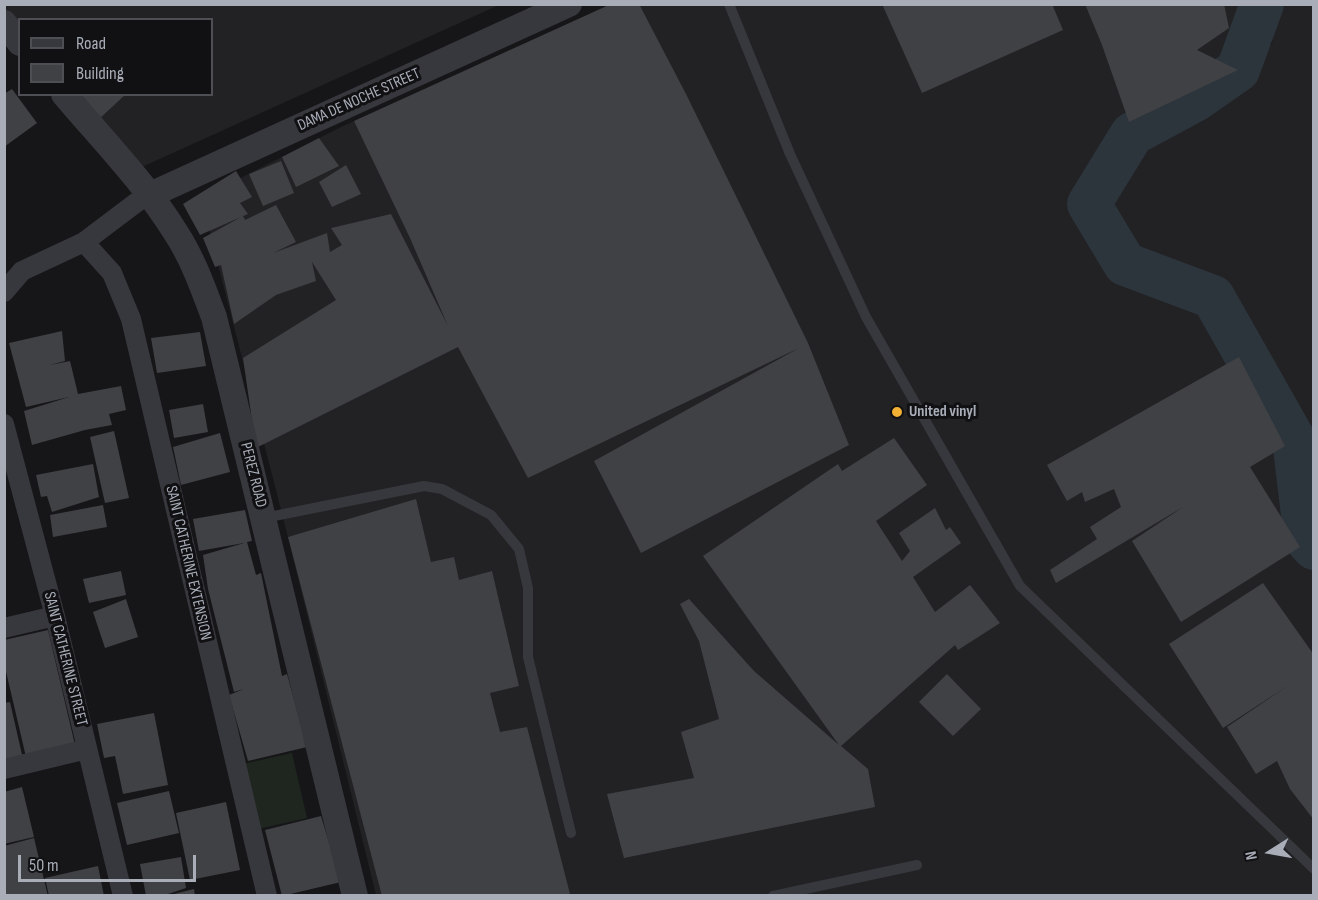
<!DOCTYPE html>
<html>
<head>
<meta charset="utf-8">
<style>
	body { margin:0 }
	#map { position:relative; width:1318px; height:900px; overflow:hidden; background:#161618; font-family:"Sofia Sans Condensed",sans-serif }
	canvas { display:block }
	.frame { position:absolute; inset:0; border:6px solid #a8adb8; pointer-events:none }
	.legend { position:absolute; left:18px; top:18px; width:195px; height:78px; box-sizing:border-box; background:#111113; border:2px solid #4d4f55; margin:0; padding:8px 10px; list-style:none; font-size:18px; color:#a8adb8 }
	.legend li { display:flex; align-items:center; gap:12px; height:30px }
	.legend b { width:30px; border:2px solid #4d4f55 }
	.north { position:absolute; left:1240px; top:822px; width:60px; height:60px; -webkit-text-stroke:4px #111113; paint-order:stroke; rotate:259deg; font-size:16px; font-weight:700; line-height:24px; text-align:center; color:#a8adb8 }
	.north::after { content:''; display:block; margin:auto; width:21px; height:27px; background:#a8adb8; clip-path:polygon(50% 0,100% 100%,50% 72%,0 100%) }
	.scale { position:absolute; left:18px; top:855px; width:178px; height:27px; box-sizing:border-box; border:3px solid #a8adb8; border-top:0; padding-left:8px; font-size:18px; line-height:21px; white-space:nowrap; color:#a8adb8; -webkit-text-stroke:4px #111113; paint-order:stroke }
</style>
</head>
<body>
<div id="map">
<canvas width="1318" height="900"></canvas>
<div class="frame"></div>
<ul class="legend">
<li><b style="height:8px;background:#37383d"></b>Road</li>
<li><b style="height:16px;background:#404145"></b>Building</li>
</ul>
<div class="north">N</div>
<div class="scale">50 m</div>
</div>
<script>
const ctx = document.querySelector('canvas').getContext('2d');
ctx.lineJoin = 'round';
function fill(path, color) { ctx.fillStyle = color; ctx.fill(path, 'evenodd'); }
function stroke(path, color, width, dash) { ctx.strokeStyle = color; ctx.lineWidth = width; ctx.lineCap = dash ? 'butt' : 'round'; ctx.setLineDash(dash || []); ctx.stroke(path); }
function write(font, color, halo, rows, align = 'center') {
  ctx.font = font + ' "Sofia Sans Condensed",sans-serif'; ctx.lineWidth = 6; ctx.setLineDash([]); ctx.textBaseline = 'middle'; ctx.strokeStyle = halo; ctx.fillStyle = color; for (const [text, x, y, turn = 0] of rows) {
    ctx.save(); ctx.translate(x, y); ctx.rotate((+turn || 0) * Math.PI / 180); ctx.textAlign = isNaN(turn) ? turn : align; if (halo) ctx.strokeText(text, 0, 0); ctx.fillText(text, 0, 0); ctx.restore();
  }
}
const built = new Path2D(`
	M 5,4 L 499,5 L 142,167 L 74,95 L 212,94 L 212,20 L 20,20 L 19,36 L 5,21 Z
	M 612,5 L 1252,5 L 1214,78 L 1129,122 L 1073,199 L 1109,268 L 1206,302 L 1239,357 L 1285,446 L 1300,554 L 1313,569 L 1313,895 L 376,895 L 288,537 L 201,198 L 341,127 Z
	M 1277,5 L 1313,5 L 1313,470 L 1311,447 L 1230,287 L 1130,255 L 1108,188 L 1131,151 L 1240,85 L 1272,43 Z`);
const green = new Path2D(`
	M 292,753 L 307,818 L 258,829 L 243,764 Z`);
const river = new Path2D(`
	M 1262,4 L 1238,70 L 1195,100 L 1132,134 L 1089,204 L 1125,264 L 1213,297 L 1294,440 L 1306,539 L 1314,548`);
const building = new Path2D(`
	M 611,4 L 639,4 L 686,94 L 808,343 L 849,445 L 641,553 L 594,461 L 799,348 L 528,478 L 458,347 L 256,448 L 243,358 L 336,300 L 312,262 L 316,281 L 276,295 L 234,324 L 221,265 L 215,267 L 203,238 L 243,216 L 245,220 L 276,205 L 296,242 L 273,253 L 327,233 L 330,252 L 342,245 L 331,228 L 391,214 L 448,326 L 410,238 L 354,121 Z
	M 882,4 L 1052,4 L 1063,30 L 922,93 Z
	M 1085,4 L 1224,4 L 1229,28 L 1197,50 L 1238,70 L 1129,122 L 1102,45 Z
	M 12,89 L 37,123 L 4,147 L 4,94 Z
	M 74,94 L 126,94 L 98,120 Z
	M 319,138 L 339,166 L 296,187 L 282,157 Z
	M 281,161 L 294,193 L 263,206 L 249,174 Z
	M 346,165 L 361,194 L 332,207 L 319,182 Z
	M 236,171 L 252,197 L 240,203 L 248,214 L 200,235 L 183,204 Z
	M 62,331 L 65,361 L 50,365 L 70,361 L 78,394 L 121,386 L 126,410 L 109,414 L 112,425 L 85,430 L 32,445 L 24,411 L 69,397 L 26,407 L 9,343 Z
	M 200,332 L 206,366 L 157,373 L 151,338 Z
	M 1239,357 L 1285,446 L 1250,467 L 1300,547 L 1181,622 L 1132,541 L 1183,507 L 1056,583 L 1050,570 L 1097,539 L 1090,527 L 1121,507 L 1114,489 L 1085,502 L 1082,492 L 1067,501 L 1047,465 Z
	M 203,404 L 208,432 L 174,438 L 169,410 Z
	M 114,431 L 129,498 L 105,503 L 90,437 Z
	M 220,433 L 230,472 L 181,485 L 173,447 Z
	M 894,438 L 927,485 L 876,521 L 902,561 L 910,551 L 899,533 L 935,508 L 946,530 L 950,527 L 961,543 L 913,577 L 935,612 L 970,585 L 1000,623 L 958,650 L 955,645 L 841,746 L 868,769 L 875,807 L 624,858 L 607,794 L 694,778 L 681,732 L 719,719 L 699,641 L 680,604 L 689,599 L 754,671 L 839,745 L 703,556 L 838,464 L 842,471 Z
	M 93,464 L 99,497 L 52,512 L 47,496 L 41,497 L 36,475 Z
	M 416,499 L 431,562 L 454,557 L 459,580 L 492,571 L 519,686 L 490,693 L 500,732 L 527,727 L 570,894 L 563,896 L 382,896 L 288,537 Z
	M 103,505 L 107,527 L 53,537 L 50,515 Z
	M 245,510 L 252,541 L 247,542 L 256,575 L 261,573 L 282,676 L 287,674 L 307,747 L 248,761 L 229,695 L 244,689 L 234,692 L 208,589 L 203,555 L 244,543 L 199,551 L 193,519 Z
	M 121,571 L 126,595 L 89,603 L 83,579 Z
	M 1263,583 L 1314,655 L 1314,820 L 1290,789 L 1277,761 L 1256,774 L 1227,727 L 1289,685 L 1223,728 L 1169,644 Z
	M 126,599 L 138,637 L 105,648 L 93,612 Z
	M 48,630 L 75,745 L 26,757 L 4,663 L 4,640 Z
	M 947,674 L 981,709 L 953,736 L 919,702 Z
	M 10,702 L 23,759 L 4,763 L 4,703 Z
	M 154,713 L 168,785 L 123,794 L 115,756 L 104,758 L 97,724 Z
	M 22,787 L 34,837 L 4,844 L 4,792 Z
	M 169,791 L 179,833 L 127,845 L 117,803 Z
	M 226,802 L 240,870 L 190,880 L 176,813 Z
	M 321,816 L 341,882 L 282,896 L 265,830 Z
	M 34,838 L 48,896 L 4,896 L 4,846 Z
	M 181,857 L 186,888 L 162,896 L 146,896 L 140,864 Z
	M 98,866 L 104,896 L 49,896 L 45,878 Z
	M 194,889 L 195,896 L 170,896 L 170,895 Z`);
const service = new Path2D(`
	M 729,4 L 790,154 L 866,317 L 1020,586 L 1314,869
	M 264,518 L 424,486 L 442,489 L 491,515 L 519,549 L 528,588 L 528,657 L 571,833
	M 773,896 L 917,865`);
const minor = new Path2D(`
	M 84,242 L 112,273 L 131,319 L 267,896
	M 4,292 L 22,271 L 84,242 L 137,202 L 150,195
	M 4,424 L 55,616 L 123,896
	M 4,628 L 55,616
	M 4,769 L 87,749`);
const tertiary = new Path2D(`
	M 4,23 L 20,43
	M 64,94 C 102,139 145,183 176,233 C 193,259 203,288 214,317 L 355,896
	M 150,195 L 569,4`);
const markers = [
	[897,412,6,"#f2b134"]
];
const streetNames = [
	["DAMA DE NOCHE STREET",359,100,-24],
	["PEREZ ROAD",253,475,76],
	["SAINT CATHERINE EXTENSION",188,563,77],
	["SAINT CATHERINE STREET",65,659,76]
];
const poiNames = [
	["United vinyl",909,412]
];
fill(built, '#222225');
fill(green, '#1e261f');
stroke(river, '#2c353c', 44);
fill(building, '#404145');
stroke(service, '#37383d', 10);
stroke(minor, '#37383d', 20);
stroke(tertiary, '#37383d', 26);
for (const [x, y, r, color] of markers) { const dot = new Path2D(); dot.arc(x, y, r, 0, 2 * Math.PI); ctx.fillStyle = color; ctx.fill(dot); stroke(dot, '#111113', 2); }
write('16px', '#a8adb8', '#111113', streetNames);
write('bold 16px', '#a8adb8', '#111113', poiNames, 'left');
</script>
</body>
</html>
